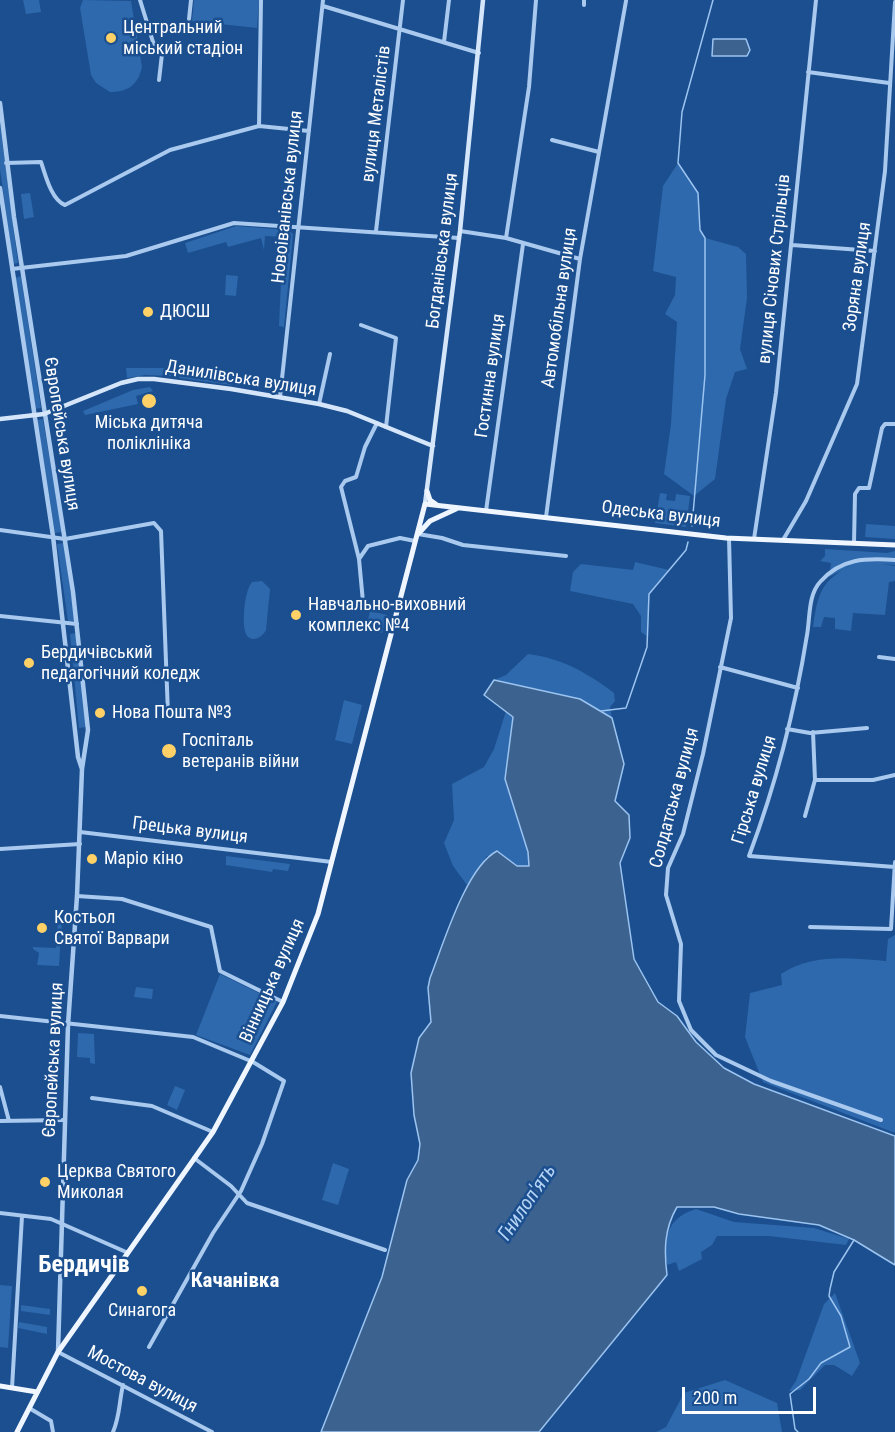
<!DOCTYPE html>
<html>
<head>
<meta charset="utf-8">
<style>
	body { margin:0 }
	#map { position:relative; width:895px; height:1432px; overflow:hidden; background:#1b4f8f; font-family:"Roboto Condensed",sans-serif }
	canvas { display:block }
	.scale { position:absolute; left:682px; top:1387px; width:134px; height:27px; box-sizing:border-box; border:3px solid #fff; border-top:0; padding-left:8px; font-size:18px; line-height:21px; white-space:nowrap; color:#fff; -webkit-text-stroke:4px #1b4f8f; paint-order:stroke }
</style>
</head>
<body>
<div id="map">
<canvas width="895" height="1432"></canvas>
<div class="scale">200 m</div>
</div>
<script>
const ctx = document.querySelector('canvas').getContext('2d');
ctx.lineJoin = 'round';
function fill(path, color) { ctx.fillStyle = color; ctx.fill(path, 'evenodd'); }
function stroke(path, color, width, dash) { ctx.strokeStyle = color; ctx.lineWidth = width; ctx.lineCap = dash ? 'butt' : 'round'; ctx.setLineDash(dash || []); ctx.stroke(path); }
function write(font, color, halo, rows, align = 'center') {
  ctx.font = font + ' "Roboto Condensed",sans-serif'; ctx.lineWidth = 5; ctx.setLineDash([]); ctx.textBaseline = 'middle'; ctx.strokeStyle = halo; ctx.fillStyle = color; for (const [text, x, y, turn = 0] of rows) {
    ctx.save(); ctx.translate(x, y); ctx.rotate((+turn || 0) * Math.PI / 180); ctx.textAlign = isNaN(turn) ? turn : align; if (halo) ctx.strokeText(text, 0, 0); ctx.fillText(text, 0, 0); ctx.restore();
  }
}
const green = new Path2D(`
	M 23,0 L 39,0 L 41,12 L 26,14 Z
	M 83,0 L 131,1 L 142,67 C 138,85 128,92 110,92 L 96,83 L 91,75 L 80,8 Z
	M 194,0 L 259,0 L 257,28 L 192,21 Z
	M 0,123 L 18,263 L 13,264 L 0,169 Z
	M 678,163 L 698,193 L 700,230 L 705,238 L 738,247 L 746,254 L 747,298 L 740,349 L 747,369 L 735,372 L 726,399 L 715,479 L 694,496 L 664,474 L 671,424 L 677,322 L 665,314 L 675,295 L 676,277 L 653,271 L 663,186 Z
	M 30,193 L 34,217 L 24,219 L 21,194 Z
	M 236,226 L 288,230 L 293,234 L 284,327 L 279,326 L 283,237 L 265,236 L 264,250 L 261,238 L 228,247 L 226,242 L 188,253 L 185,243 Z
	M 226,275 L 238,276 L 236,296 L 225,295 Z
	M 21,276 L 41,408 L 35,409 L 15,278 Z
	M 181,365 L 232,371 L 231,385 L 179,378 Z
	M 126,368 L 172,368 L 171,376 L 145,375 L 127,378 Z
	M 150,387 L 153,391 L 136,396 L 138,404 L 85,415 L 83,411 L 133,390 Z
	M 43,419 L 62,532 L 55,533 L 37,420 Z
	M 660,493 L 667,494 L 666,500 L 675,501 L 676,494 L 690,496 L 686,527 L 655,523 Z
	M 866,524 L 895,526 L 895,539 L 865,537 Z
	M 64,543 L 75,621 L 68,621 L 57,544 Z
	M 825,549 L 887,553 L 895,551 L 895,565 L 882,564 L 895,566 L 895,581 L 889,582 L 885,615 L 853,613 L 851,631 L 835,629 L 835,618 L 824,617 L 821,627 L 813,627 C 818,591 822,579 856,563 L 829,577 L 831,563 L 820,561 L 825,556 Z
	M 635,562 L 669,570 L 649,594 L 648,637 L 641,632 L 641,616 L 633,604 L 570,591 L 573,572 L 581,564 L 633,570 Z
	M 262,581 L 270,589 L 266,630 C 262,639 248,644 245,631 C 242,619 245,590 252,582 Z
	M 370,611 L 387,615 L 382,633 L 366,629 Z
	M 76,633 L 86,727 L 79,728 L 70,634 Z
	M 528,654 C 561,658 588,673 614,693 L 615,701 L 610,707 L 612,718 L 580,699 L 494,680 L 506,675 Z
	M 344,700 L 362,705 L 352,744 L 335,740 Z
	M 506,711 L 513,717 L 505,779 L 528,852 L 529,867 L 517,866 L 487,856 L 467,885 L 453,866 L 444,843 L 454,820 L 452,784 L 484,767 L 494,749 Z
	M 226,856 L 290,864 L 288,871 L 273,869 L 272,872 L 226,865 Z
	M 58,920 L 62,921 L 59,966 L 37,965 L 39,953 L 33,949 L 33,947 L 56,948 Z
	M 895,935 L 895,1133 L 763,1082 L 745,1037 L 750,993 L 782,985 L 781,974 C 813,953 849,958 886,961 L 888,939 Z
	M 220,974 L 277,1002 L 250,1055 L 196,1035 Z
	M 136,987 L 153,989 L 152,999 L 134,997 Z
	M 78,1033 L 94,1034 L 95,1064 L 90,1063 L 90,1058 L 77,1057 Z
	M 175,1086 L 185,1090 L 177,1110 L 167,1105 Z
	M 333,1163 L 349,1169 L 338,1205 L 322,1200 Z
	M 696,1209 L 734,1222 L 814,1228 L 849,1239 L 846,1245 L 769,1236 L 717,1236 L 712,1245 L 701,1252 L 702,1259 L 679,1271 L 676,1262 L 667,1265 C 661,1238 669,1217 696,1209 Z
	M 0,1285 L 12,1286 L 8,1348 L 0,1347 Z
	M 835,1293 L 860,1363 L 852,1376 L 834,1365 L 825,1365 L 800,1390 L 789,1391 L 796,1381 L 824,1304 Z
	M 21,1305 L 50,1309 L 50,1315 L 21,1311 Z
	M 19,1322 L 47,1327 L 47,1334 L 18,1328 Z
	M 725,1380 L 777,1403 L 782,1432 L 656,1432 L 666,1427 L 684,1393 Z`);
const water = new Path2D(`
	M 746,39 L 750,50 L 747,56 L 712,56 L 713,39 Z
	M 494,680 L 580,699 L 612,718 L 624,764 L 615,801 L 629,815 L 630,838 L 620,863 L 634,959 L 658,1002 L 677,1016 L 696,1042 L 724,1068 L 754,1084 L 895,1136 L 895,1265 L 854,1240 L 819,1225 L 739,1214 L 714,1207 L 677,1207 C 664,1229 664,1251 667,1275 L 539,1432 L 321,1432 L 382,1277 L 407,1180 L 418,1160 L 420,1144 L 414,1115 L 411,1073 L 419,1038 L 431,1022 L 428,988 L 430,978 C 443,945 466,867 497,851 L 517,866 L 529,866 L 528,852 L 505,779 L 513,717 L 484,695 Z`);
const stream = new Path2D(`
	M 692,526 L 705,375 L 705,238 L 700,230 L 698,193 L 678,163 L 682,112 L 713,0
	M 601,711 L 626,708 L 647,647 L 649,594 L 686,550 L 688,542
	M 798,1432 L 795,1429 L 790,1394 L 809,1379 L 821,1363 L 850,1347 L 841,1316 L 829,1296 L 830,1289 L 834,1272 L 854,1240`);
const minor = new Path2D(`
	M 140,0 L 153,42 L 162,54 L 159,80
	M 584,5 L 584,0
	M 323,6 L 479,53
	M 189,19 L 191,0
	M 444,42 L 449,0
	M 808,72 L 889,83
	M 259,126 L 309,131
	M 552,140 L 599,152
	M 6,163 L 41,162 C 45,173 51,200 65,205 L 170,150 L 259,126 L 261,0
	M 376,231 L 403,0
	M 460,231 L 506,238 L 580,259
	M 506,238 L 529,87 L 536,0
	M 792,245 L 875,251
	M 12,269 L 126,256 L 234,223 L 459,238
	M 361,325 L 396,338 L 386,427
	M 280,397 L 323,0
	M 319,404 L 330,354
	M 486,511 L 523,244
	M 546,517 L 580,259 L 626,1
	M 0,530 L 65,539 L 154,523 L 161,531 L 168,714
	M 418,534 L 442,538 L 463,545 L 566,556
	M 729,538 L 731,618 L 703,754 L 683,834 L 668,868 L 666,895 L 681,944 L 679,1001 L 691,1030 L 716,1055 L 771,1081 L 881,1120
	M 754,539 L 776,393 L 816,0
	M 783,540 L 806,501 L 857,384 L 885,171 L 895,2
	M 854,543 L 855,494 L 859,488 L 869,488 L 882,428 L 885,424 L 895,424
	M 359,559 L 368,546 L 400,538 L 415,541
	M 363,602 L 359,559 L 341,487 L 345,481 L 356,477 L 365,447 L 377,423
	M 0,616 L 77,624
	M 879,657 L 895,659
	M 720,667 L 798,688
	M 787,729 L 810,733 L 867,728
	M 815,780 L 873,780 L 895,775
	M 805,816 L 815,780 L 813,732
	M 80,832 L 332,862
	M 0,849 L 80,844
	M 895,867 L 749,856 C 776,784 795,710 807,635 C 810,619 808,595 820,582 C 841,558 866,558 895,560
	M 77,896 L 122,899 L 211,927 L 220,971 L 283,1002
	M 810,927 L 891,929 L 895,862
	M 0,1016 L 193,1037 L 253,1062 L 284,1081 L 262,1144 L 241,1191 L 213,1233 L 149,1347
	M 0,1087 L 9,1121
	M 92,1098 L 152,1106 L 213,1132
	M 0,1121 L 64,1120
	M 194,1158 L 231,1186 L 247,1203 L 385,1250
	M 0,1213 L 51,1219 L 126,1252
	M 58,1352 L 212,1432
	M 12,1388 L 22,1216
	M 29,1408 L 51,1421 L 53,1432
	M 113,1432 C 120,1416 119,1402 123,1385`);
const tertiary = new Path2D(`
	M 0,103 L 14,217 L 73,592 L 88,730 L 82,769 L 77,896 L 68,1025 L 58,1352
	M 0,188 L 53,536 L 78,757 L 82,769`);
const secondary = new Path2D(`
	M 0,419 L 44,414 L 121,383 L 138,379 L 154,379 L 231,389 L 319,404 L 347,411 L 433,446
	M 425,504 L 460,231 L 483,0`);
const primary = new Path2D(`
	M 427,491 L 430,500 L 437,505
	M 419,533 L 430,521 L 456,509
	M 0,1386 L 37,1392
	M 17,1432 L 58,1352 L 213,1132 L 283,1002 L 318,914 L 425,504 L 726,538 L 895,545`);
const markers = [
	[111,38,6,"#ffd166"],
	[148,312,6,"#ffd166"],
	[149,401,8,"#ffd166"],
	[296,615,6,"#ffd166"],
	[29,663,6,"#ffd166"],
	[100,713,6,"#ffd166"],
	[169,751,8,"#ffd166"],
	[92,859,6,"#ffd166"],
	[42,928,6,"#ffd166"],
	[45,1182,6,"#ffd166"],
	[142,1291,6,"#ffd166"]
];
const poiNames = [
	["Центральний",123,28],
	["міський стадіон",123,49],
	["ДЮСШ",160,312],
	["Міська дитяча",149,423,"center"],
	["поліклініка",149,444,"center"],
	["Навчально-виховний",308,605],
	["комплекс №4",308,626],
	["Бердичівський",41,653],
	["педагогічний коледж",41,674],
	["Нова Пошта №3",112,713],
	["Госпіталь",182,741],
	["ветеранів війни",182,762],
	["Маріо кіно",104,859],
	["Костьол",54,918],
	["Святої Варвари",54,939],
	["Церква Святого",57,1172],
	["Миколая",57,1193],
	["Синагога",142,1311,"center"]
];
const streetNames = [
	["вулиця Металістів",377,114,-83],
	["Новоіванівська вулиця",288,197,-84],
	["Богданівська вулиця",443,251,-83],
	["вулиця Січових Стрільців",775,269,-84],
	["Зоряна вулиця",858,277,-82],
	["Автомобільна вулиця",560,308,-82],
	["Гостинна вулиця",491,376,-82],
	["Данилівська вулиця",241,379,9],
	["Європейська вулиця",61,434,81],
	["Одеська вулиця",661,515,7],
	["Гірська вулиця",755,790,-73],
	["Солдатська вулиця",675,798,-75],
	["Грецька вулиця",190,831,7],
	["Вінницька вулиця",273,981,-66],
	["Європейська вулиця",54,1060,-87],
	["Мостова вулиця",142,1380,28]
];
const waterNames = [
	["Гнилоп'ять",528,1203,-56]
];
const quarterNames = [
	["Качанівка",235,1282]
];
const districtNames = [
	["Бердичів",84,1266]
];
fill(green, '#2e69ad');
fill(water, '#3c6290');
stroke(water, '#9cc4f0', 1.5);
stroke(stream, '#9cc4f0', 1.5);
stroke(minor, '#a9c9ee', 4);
stroke(tertiary, '#a9c9ee', 4.5);
stroke(secondary, '#d6e6fa', 4.5);
stroke(primary, '#f0f6ff', 5);
for (const [x, y, r, color] of markers) { const dot = new Path2D(); dot.arc(x, y, r, 0, 2 * Math.PI); ctx.fillStyle = color; ctx.fill(dot); stroke(dot, '#1b4f8f', 2); }
write('18px', '#fff', '#1b4f8f', poiNames, 'left');
write('18px', '#fff', '#1b4f8f', streetNames);
write('italic 20px', '#b5d3f5', '#1b4f8f', waterNames);
write('bold 21px', '#fff', '#1b4f8f', quarterNames);
write('bold 24px', '#fff', '#1b4f8f', districtNames);
</script>
</body>
</html>
